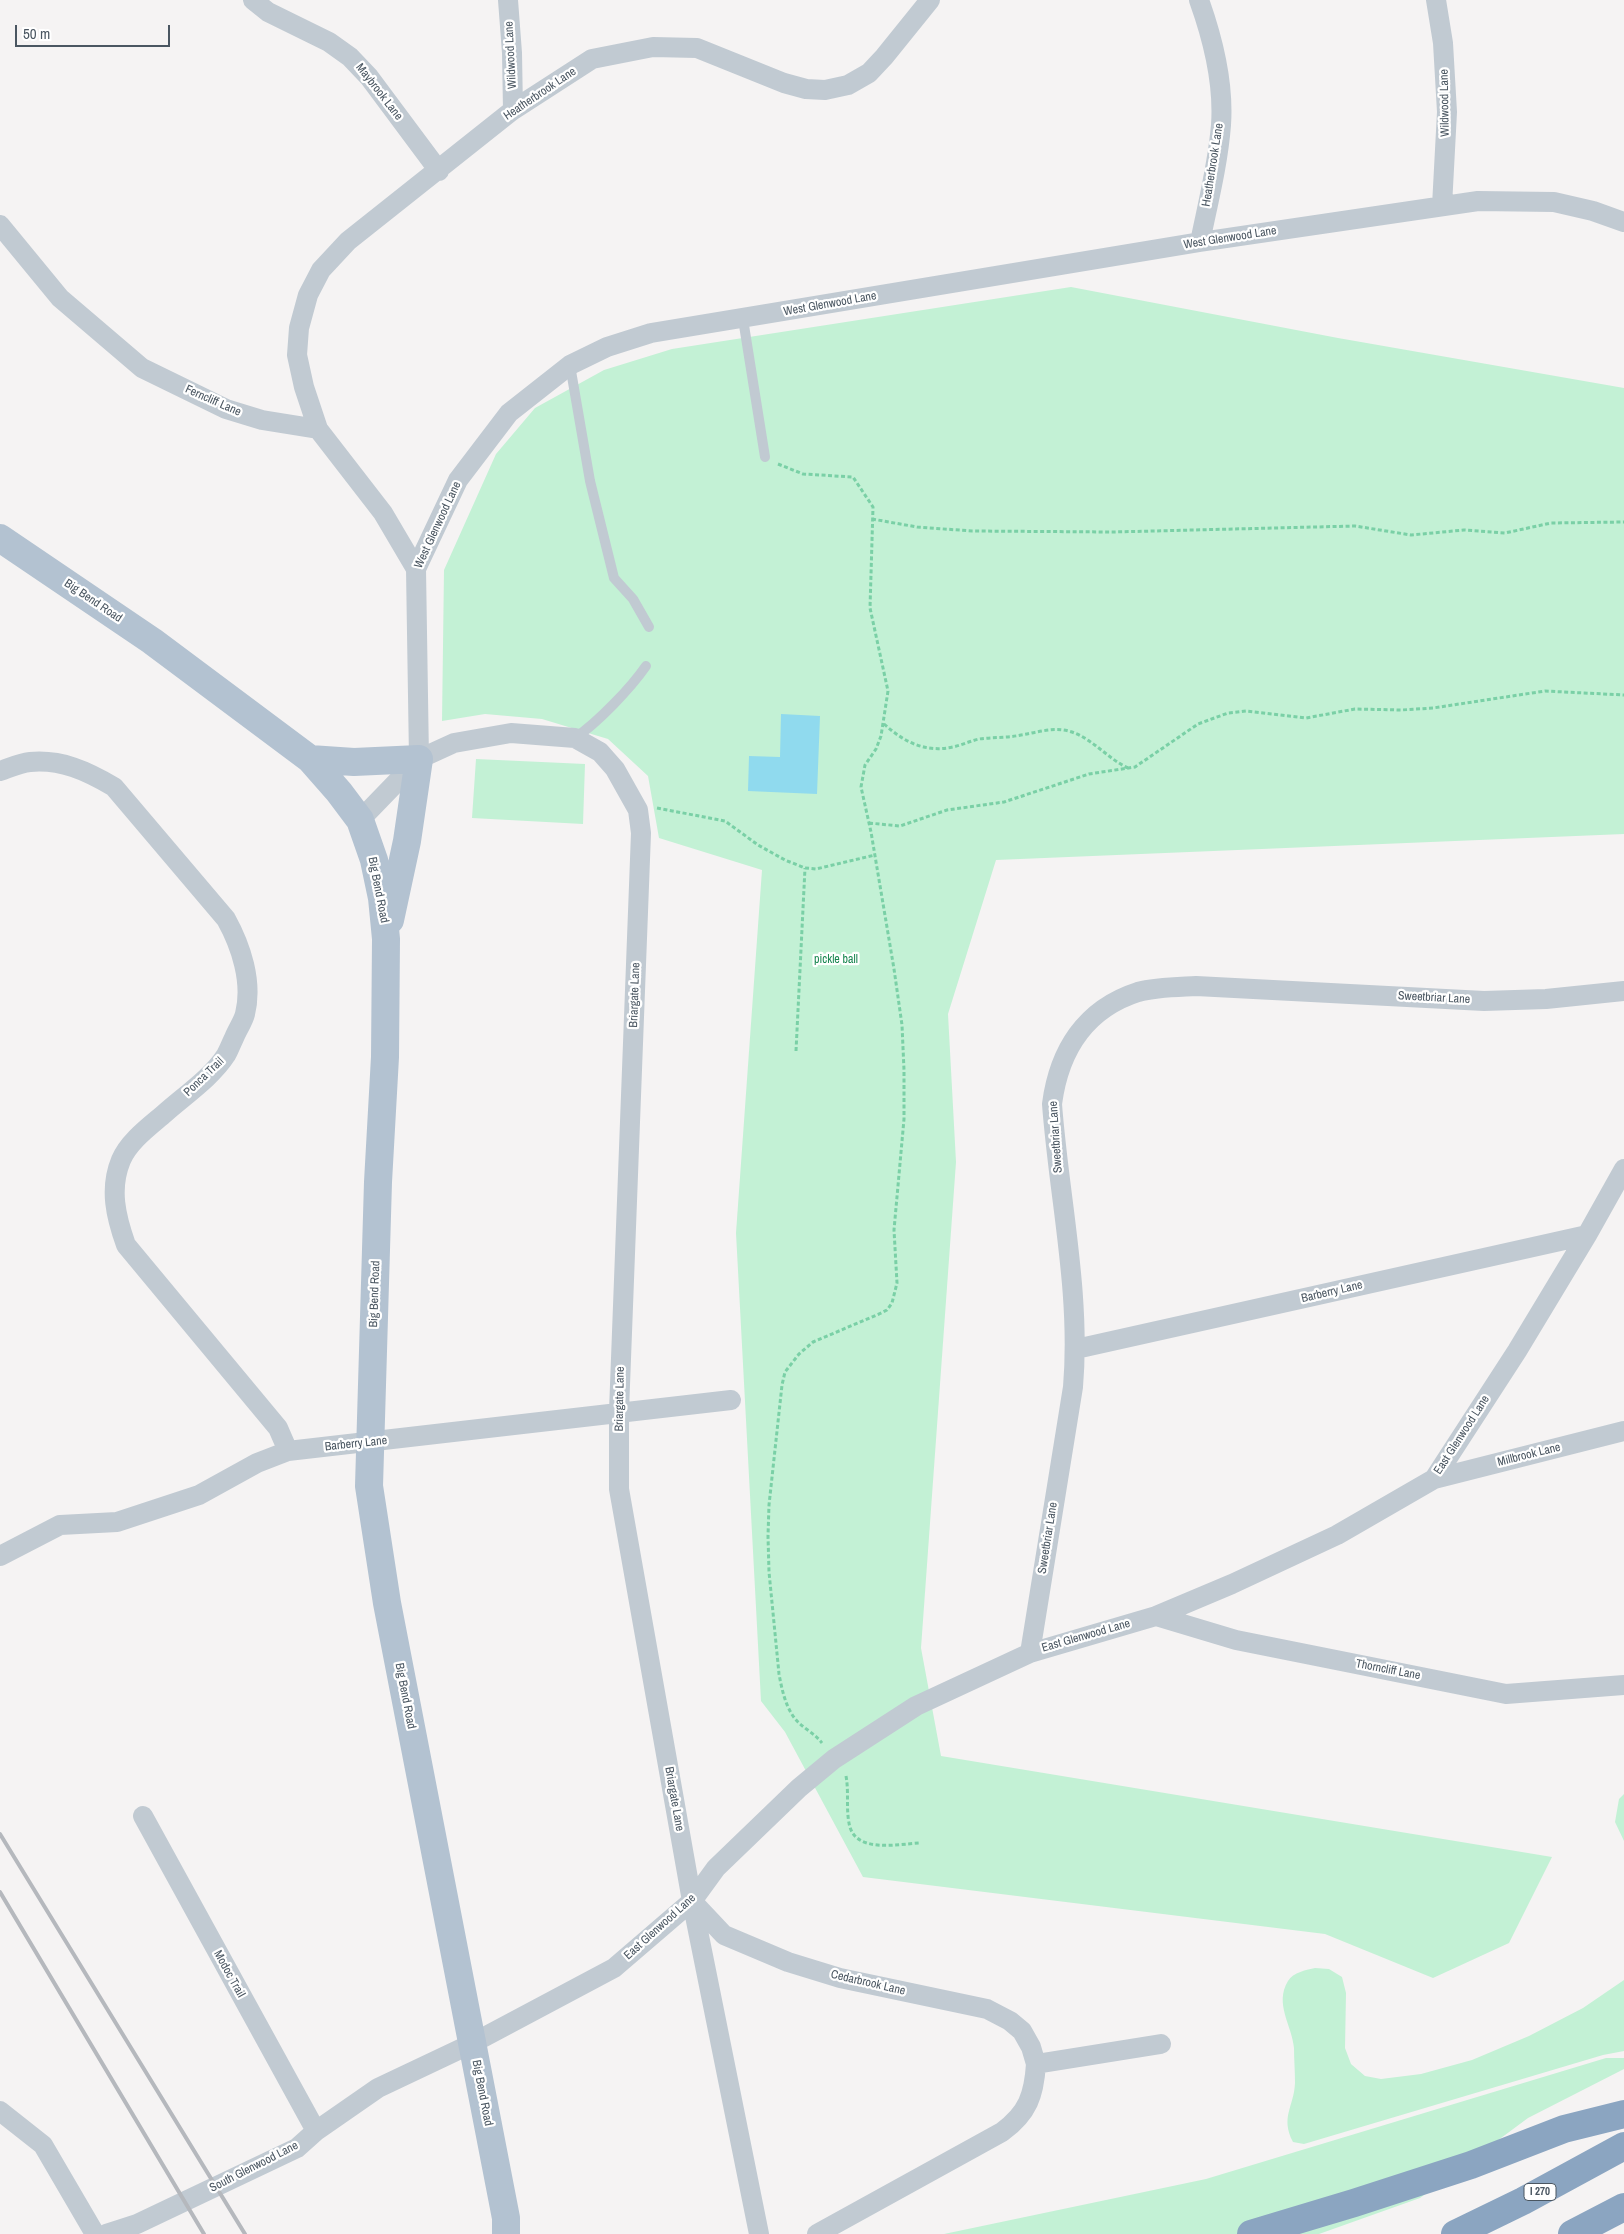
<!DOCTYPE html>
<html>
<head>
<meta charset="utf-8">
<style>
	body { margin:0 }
	#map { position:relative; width:1624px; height:2234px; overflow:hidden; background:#f5f3f3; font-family:"Archivo Narrow",sans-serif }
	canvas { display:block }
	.scale { position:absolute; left:15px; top:25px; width:155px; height:22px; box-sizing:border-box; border:2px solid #4a5661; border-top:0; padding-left:6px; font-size:15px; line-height:18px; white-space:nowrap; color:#4a5661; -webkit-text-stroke:4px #fff; paint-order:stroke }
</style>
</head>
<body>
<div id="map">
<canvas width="1624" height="2234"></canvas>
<div class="scale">50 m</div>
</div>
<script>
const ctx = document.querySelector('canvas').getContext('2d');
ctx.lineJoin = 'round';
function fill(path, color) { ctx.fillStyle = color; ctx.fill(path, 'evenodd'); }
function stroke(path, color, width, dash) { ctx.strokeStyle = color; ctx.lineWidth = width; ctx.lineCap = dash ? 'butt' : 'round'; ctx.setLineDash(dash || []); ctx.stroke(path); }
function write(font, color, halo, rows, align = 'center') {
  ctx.font = font + ' "Archivo Narrow",sans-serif'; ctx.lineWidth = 4.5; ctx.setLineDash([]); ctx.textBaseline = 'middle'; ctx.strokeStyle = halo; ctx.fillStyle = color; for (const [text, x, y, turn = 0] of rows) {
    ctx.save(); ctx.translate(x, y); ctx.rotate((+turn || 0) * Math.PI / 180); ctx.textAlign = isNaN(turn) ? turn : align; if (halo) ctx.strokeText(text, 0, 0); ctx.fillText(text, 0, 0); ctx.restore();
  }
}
const green = new Path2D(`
	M 1071,287 L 1338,338 L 1624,388 L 1624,834 L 996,860 L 948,1014 L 956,1162 L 921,1648 L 941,1756 L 1552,1857 L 1509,1943 L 1433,1978 L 1325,1934 L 863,1877 L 785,1732 L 761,1701 L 736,1233 L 762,870 L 659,838 L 648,776 L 608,739 L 542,719 L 485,714 L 442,721 L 444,570 L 496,454 L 535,408 L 604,370 L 672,349 Z
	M 476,759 L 585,764 L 583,824 L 472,818 Z
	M 1624,1794 L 1624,1841 L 1615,1822 L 1619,1799 Z
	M 1315,1968 L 1329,1969 L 1342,1977 L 1346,1993 L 1345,2048 L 1351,2064 L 1365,2076 L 1381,2079 L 1421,2074 L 1472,2060 L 1529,2036 L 1583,2008 L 1624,1980 L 1624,2051 L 1603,2055 L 1304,2144 L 1293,2142 C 1280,2117 1294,2107 1295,2083 C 1295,2071 1294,2059 1294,2048 C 1292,2025 1274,2004 1288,1981 C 1293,1972 1307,1970 1315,1968 Z
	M 1606,2058 L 1624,2058 L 1624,2069 L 1528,2118 L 1420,2198 L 1319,2234 L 944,2234 L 1206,2179 Z`);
const water = new Path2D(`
	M 781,714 L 820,716 L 817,794 L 748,791 L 749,756 L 780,757 Z`);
const path = new Path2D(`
	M 778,464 L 803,474 L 853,477 L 873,507 L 870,608 L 888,691 L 881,736 L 876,749 L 865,765 L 861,787 L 871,832 L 894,969 L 902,1025 L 904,1070 L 904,1119 L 894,1230 L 897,1283 L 892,1303 L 887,1310 L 879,1314 L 813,1342 L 799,1354 L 785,1372 L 782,1385 L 769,1505 L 768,1536 L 769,1572 L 779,1674 C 782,1690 786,1710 798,1722 C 805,1729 815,1734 822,1743
	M 872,519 L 917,527 L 972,531 L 1113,532 L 1355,526 L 1411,535 L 1464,530 L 1505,533 L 1551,523 L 1624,522
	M 884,724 C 904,742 925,753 953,747 C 962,745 970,741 979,739 C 993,737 1007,738 1021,735 C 1035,733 1049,728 1063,730 C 1088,733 1106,758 1128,768
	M 657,808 L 725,821 L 758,845 L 785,860 L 805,868 L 816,869 L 875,855
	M 869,823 L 900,826 L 947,810 L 1004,802 L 1089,774 L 1135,767 L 1198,724 L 1228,713 L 1246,711 L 1306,718 L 1355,709 L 1401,710 L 1433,708 L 1545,691 L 1624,695
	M 796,1051 L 805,868
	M 846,1776 C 849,1792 846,1808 849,1823 C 854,1854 897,1844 920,1843`);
const service = new Path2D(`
	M 743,319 L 765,457
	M 570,365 L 590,481 L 614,578 L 633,599 L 649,627
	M 575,738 C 598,722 630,689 646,666`);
const minor = new Path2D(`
	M 253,0 L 268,12 L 329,42 L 350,57 L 369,77 L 439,171
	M 508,0 L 512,53 L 513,110
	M 1199,0 C 1213,39 1224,83 1221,125 C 1218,164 1208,203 1200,242
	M 1436,0 L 1443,43 L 1447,112 L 1442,206
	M 0,225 L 60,298 L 142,368 L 226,409 L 262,420 L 318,429 L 383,513 L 416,569
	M 318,429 L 304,387 L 297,355 L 299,328 L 308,295 L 321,270 L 348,241 L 513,110 L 592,59 L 653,47 L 697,48 L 784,83 L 806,89 L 825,90 L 848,85 L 869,73 L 884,57 L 930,0
	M 419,759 L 454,743 L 511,733 L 575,738 L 600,752 L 615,769 L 638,810 L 641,833 L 619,1411 L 619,1489 L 692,1901 L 759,2234
	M 0,771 C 9,768 20,763 30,762 C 61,759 87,771 114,787 L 226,919 C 241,946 253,982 245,1014 C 243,1022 237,1030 234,1038 C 231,1044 229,1050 226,1055 C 212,1077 184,1096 165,1113 C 150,1126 129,1141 121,1160 C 109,1189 116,1217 126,1245 L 278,1428 L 288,1451
	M 360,820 L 419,759 L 416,569 L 458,480 L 509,413 L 570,365 L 607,347 L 651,333 L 1200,242 L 1478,201 L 1554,202 L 1593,211 L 1624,222
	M 1076,1349 L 1587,1235
	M 1434,1479 L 1624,1431
	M 0,1556 L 60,1525 L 117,1522 L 199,1495 L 257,1463 L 288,1451 L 731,1400
	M 1156,1616 L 1236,1640 L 1506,1694 L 1624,1685
	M 1030,1653 L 1073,1387 C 1081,1292 1059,1198 1052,1104 C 1059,1051 1085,1009 1138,992 C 1156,987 1177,987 1196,986 L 1484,1001 L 1546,999 L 1624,991
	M 143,1816 L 316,2131
	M 692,1901 L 724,1935 L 788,1962 L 840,1978 L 987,2009 L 1010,2021 L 1022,2031 L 1031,2047 L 1036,2064 L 1161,2044
	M 0,2111 L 43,2145 L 95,2234
	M 106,2234 L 137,2224 L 297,2148 L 316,2131 L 378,2088 L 473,2043 L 614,1968 L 692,1901 L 716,1868 L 799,1788 L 834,1759 L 916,1706 L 1030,1653 L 1156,1616 L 1232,1584 L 1337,1535 L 1434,1479 L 1517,1351 L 1587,1235 L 1624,1169
	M 817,2234 L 1002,2132 C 1028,2113 1034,2095 1036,2064`);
const primary = new Path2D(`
	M 0,538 L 152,641 L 310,759 L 339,792 L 360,820 L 374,860 L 382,898 L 386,939 L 385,1057 L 378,1182 L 369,1486 L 387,1603 L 506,2218 L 506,2234
	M 310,759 L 354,762 L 419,759 L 407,841 L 390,920`);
const motorway = new Path2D(`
	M 1251,2234 L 1354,2203 L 1471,2165 L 1564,2129 L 1624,2114
	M 1455,2234 L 1523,2201 L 1624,2146
	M 1572,2234 L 1624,2207`);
const rail = new Path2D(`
	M 0,1834 L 245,2234
	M 0,1892 L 204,2234`);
const shields = [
	[1540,2192,32]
];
const shieldNames = [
	["I 270",1540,2192]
];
const streetNames = [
	["Wildwood Lane",511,55,-93],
	["Maybrook Lane",379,92,52],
	["Heatherbrook Lane",540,94,-34],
	["Wildwood Lane",1445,103,-91],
	["Heatherbrook Lane",1213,165,-81],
	["West Glenwood Lane",1230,238,-9],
	["West Glenwood Lane",830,304,-10],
	["Ferncliff Lane",213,401,24],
	["West Glenwood Lane",438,525,-65],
	["Big Bend Road",93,601,34],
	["Big Bend Road",378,890,79],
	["Briargate Lane",635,995,-88],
	["Sweetbriar Lane",1434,998,3],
	["Ponca Trail",204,1077,-44],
	["Sweetbriar Lane",1056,1137,-94],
	["Barberry Lane",1332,1292,-13],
	["Big Bend Road",375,1294,-88],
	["Briargate Lane",620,1399,-89],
	["East Glenwood Lane",1462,1435,-57],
	["Barberry Lane",356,1444,-6],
	["Millbrook Lane",1529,1455,-14],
	["Sweetbriar Lane",1048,1538,-81],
	["East Glenwood Lane",1086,1636,-16],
	["Thorncliff Lane",1388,1670,11],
	["Big Bend Road",405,1696,79],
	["Briargate Lane",674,1799,80],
	["East Glenwood Lane",660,1927,-42],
	["Modoc Trail",229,1974,61],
	["Cedarbrook Lane",868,1983,13],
	["Big Bend Road",482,2093,79],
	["South Glenwood Lane",254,2167,-27]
];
const parkNames = [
	["pickle ball",836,960]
];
fill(green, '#c3f1d5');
fill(water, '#90daee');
stroke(path, '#7ad0a6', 3, [4, 2.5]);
stroke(service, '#c1cad2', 10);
stroke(minor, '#c1cad2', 20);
stroke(primary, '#b3c2d1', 28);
stroke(motorway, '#8ba5c1', 28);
stroke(rail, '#b5b8bd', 4);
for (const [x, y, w] of shields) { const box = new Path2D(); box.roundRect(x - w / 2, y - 8.5, w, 17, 4); ctx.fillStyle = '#fff'; ctx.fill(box); stroke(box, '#4a5661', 1); }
write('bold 11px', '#4a5661', null, shieldNames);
write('12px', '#4a5661', '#fff', streetNames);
write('12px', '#17864f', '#fff', parkNames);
</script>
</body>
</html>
